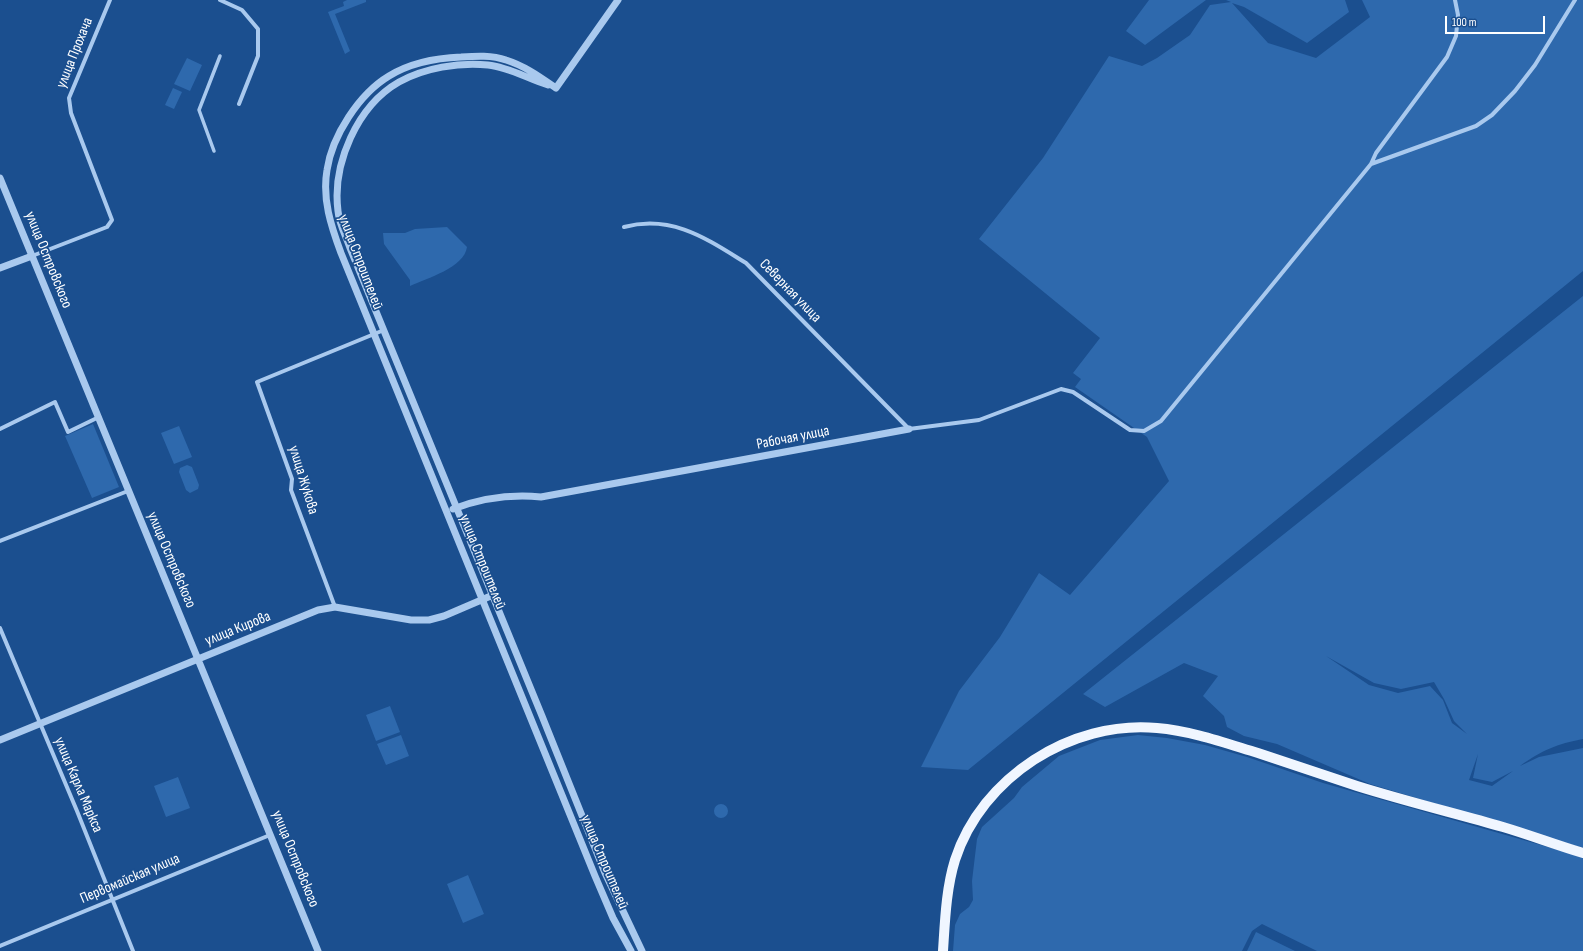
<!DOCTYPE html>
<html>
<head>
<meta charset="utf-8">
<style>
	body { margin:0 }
	#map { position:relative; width:1583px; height:951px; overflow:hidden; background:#1b4f8f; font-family:"Sofia Sans Condensed",sans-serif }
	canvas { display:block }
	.scale { position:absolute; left:1445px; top:16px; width:100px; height:18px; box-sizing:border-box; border:2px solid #fff; border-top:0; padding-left:5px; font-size:12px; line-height:14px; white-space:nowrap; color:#fff; -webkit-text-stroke:3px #1b4f8f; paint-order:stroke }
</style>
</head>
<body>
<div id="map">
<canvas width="1583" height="951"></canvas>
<div class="scale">100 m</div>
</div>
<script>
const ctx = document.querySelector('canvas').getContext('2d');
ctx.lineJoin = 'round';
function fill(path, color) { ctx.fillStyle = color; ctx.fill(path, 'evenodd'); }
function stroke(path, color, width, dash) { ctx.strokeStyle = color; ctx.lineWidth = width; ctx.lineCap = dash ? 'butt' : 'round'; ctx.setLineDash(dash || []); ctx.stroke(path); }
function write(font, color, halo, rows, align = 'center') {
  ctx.font = font + ' "Sofia Sans Condensed",sans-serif'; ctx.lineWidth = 3.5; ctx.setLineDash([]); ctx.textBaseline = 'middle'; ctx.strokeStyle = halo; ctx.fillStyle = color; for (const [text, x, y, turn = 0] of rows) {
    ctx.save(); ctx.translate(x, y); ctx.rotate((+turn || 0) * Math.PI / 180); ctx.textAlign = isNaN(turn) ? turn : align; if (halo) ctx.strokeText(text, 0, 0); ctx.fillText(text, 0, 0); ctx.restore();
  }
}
const green = new Path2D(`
	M 347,0 L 366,0 L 366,2 L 335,14 L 350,51 L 345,54 L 328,12 L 344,6 L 343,2 Z
	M 1149,0 L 1206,0 L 1145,45 L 1126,31 Z
	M 1226,0 L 1345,0 L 1349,12 L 1307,43 L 1244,7 L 1232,3 L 1268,43 L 1316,58 L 1370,17 L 1362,0 L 1583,0 L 1583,271 L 968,770 L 921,767 L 959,691 L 1000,637 L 1039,573 L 1070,595 L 1169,481 L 1147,437 L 1075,387 L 1081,379 L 1073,373 L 1100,338 L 979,239 L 1043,158 L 1109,56 L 1142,66 L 1157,58 L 1190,35 L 1210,5 L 1231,2 Z
	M 187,58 L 202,65 L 190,91 L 174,84 Z
	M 173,88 L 182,92 L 174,109 L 165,105 Z
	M 447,227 L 467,247 C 464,268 427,278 410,286 L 410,280 L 384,244 L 383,233 L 405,233 L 415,229 Z
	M 1583,296 L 1583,739 C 1557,744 1542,750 1520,766 L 1539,757 L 1583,748 L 1583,848 L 1370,784 L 1277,744 L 1244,736 L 1227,727 L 1224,716 L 1203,696 L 1218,676 L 1184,663 L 1105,707 L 1083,694 ZM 1326,656 L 1374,683 L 1401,689 L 1434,682 L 1444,699 L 1454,721 L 1467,734 L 1452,723 L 1443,700 L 1430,686 L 1398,693 L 1369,685 ZM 1478,754 L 1473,778 L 1492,782 L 1513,771 L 1492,786 L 1469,780 Z
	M 93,424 L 119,487 L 92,498 L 65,436 Z
	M 179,426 L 192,457 L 174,464 L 161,433 Z
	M 187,465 L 192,467 L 199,485 L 198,489 L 190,493 L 186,490 L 179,472 L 180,468 Z
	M 390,706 L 400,732 L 376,741 L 366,715 Z
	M 401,735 L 409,756 L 386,765 L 377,744 Z
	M 1138,735 L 1167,738 L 1205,745 L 1247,757 L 1323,783 L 1583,857 L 1583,951 L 1317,951 L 1262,924 L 1252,931 L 1242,951 L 953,951 L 955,925 L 960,914 L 969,907 L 973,900 L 972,881 L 977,839 L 982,827 L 1014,798 L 1022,787 L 1059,756 L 1100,740 Z
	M 178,777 L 190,808 L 166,817 L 154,786 Z
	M714 811a7 7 0 1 1 14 0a7 7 0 1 1-14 0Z
	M 468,875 L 484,914 L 463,923 L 447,884 Z
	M 1256,932 L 1295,951 L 1247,951 Z`);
const pedestrian = new Path2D(`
	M 214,151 L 199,110 L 220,56`);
const minor = new Path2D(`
	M 220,0 L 242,10 L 258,29 L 258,56 L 239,104
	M 1371,164 L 1476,126 L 1492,115 L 1515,91 L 1535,65 L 1575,0
	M 624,227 C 672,214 707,239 746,263 L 909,429 L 979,420 L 1061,389 L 1073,392 L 1130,430 L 1144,431 L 1161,421 L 1371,164 L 1376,153 L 1447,57 L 1456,36 L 1458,15 L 1455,0
	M 32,256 L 107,227 L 112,220 L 71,113 L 69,98 L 110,0
	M 0,429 L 55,402 L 68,432 L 99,417
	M 0,541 L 128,491
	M 335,607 L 291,490 L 292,479 L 257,382 L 384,330
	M 0,628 L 77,811 L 133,951
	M 0,946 L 270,835`);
const tertiary = new Path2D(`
	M 548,85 C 528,79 509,67 488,65 C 459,62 424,68 399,82 C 357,106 332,164 338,211 C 339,224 346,236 350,248 L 542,716 L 605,873 L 642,951
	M 556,88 C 540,77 525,66 506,60 C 492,55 476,56 461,57 C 436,58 410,63 389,76 C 359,94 332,136 327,170 C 322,199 331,226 341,253 L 595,876 L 613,918 L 631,951
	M 556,88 L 618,0
	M 0,178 L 318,951
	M 0,268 L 32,256
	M 453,509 C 482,498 510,494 541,497 L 909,429
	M 0,740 L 318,610 L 335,607 L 411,620 L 429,620 L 444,616 L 493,595`);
const primary = new Path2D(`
	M 943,951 C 945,921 946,889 955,860 C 982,777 1071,720 1157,728 C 1192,731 1225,743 1258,753 C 1291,764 1324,775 1357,786 C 1405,801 1454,813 1503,827 C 1530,835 1556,845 1583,853`);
const streetNames = [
	["улица Прохача",75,53,-68],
	["улица Островского",48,260,68],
	["улица Строителей",360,262,69],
	["Северная улица",790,291,46],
	["Рабочая улица",793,438,-11],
	["улица Жукова",303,480,73],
	["улица Островского",171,560,67],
	["улица Строителей",482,562,68],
	["улица Кирова",238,629,-22],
	["улица Карла Маркса",78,785,67],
	["улица Островского",295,859,68],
	["улица Строителей",604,862,67],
	["Первомайская улица",130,879,-23]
];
fill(green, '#2e69ad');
stroke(pedestrian, '#a9c9ee', 3.5);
stroke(minor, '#a9c9ee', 4);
stroke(tertiary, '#a9c9ee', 7);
stroke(primary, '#f0f6ff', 10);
write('15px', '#fff', '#1b4f8f', streetNames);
</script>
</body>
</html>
